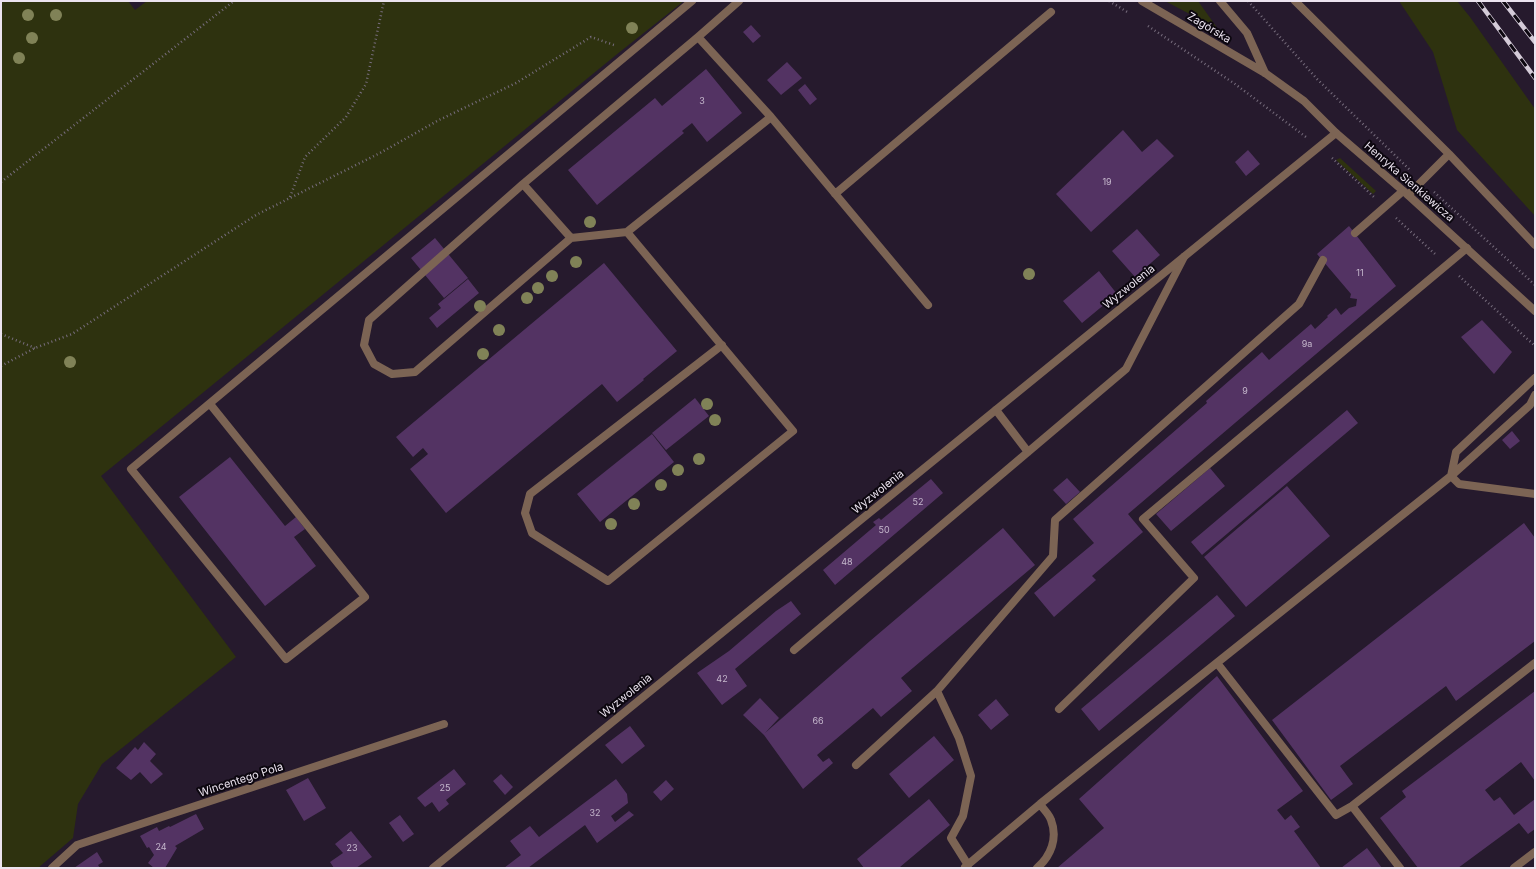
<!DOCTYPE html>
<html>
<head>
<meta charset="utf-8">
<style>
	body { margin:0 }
	#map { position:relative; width:1536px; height:869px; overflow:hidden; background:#261a2d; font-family:Inter,sans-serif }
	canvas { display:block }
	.frame { position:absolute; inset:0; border:2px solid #ebe3ef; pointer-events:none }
</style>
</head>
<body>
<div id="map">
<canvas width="1536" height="869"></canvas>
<div class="frame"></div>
</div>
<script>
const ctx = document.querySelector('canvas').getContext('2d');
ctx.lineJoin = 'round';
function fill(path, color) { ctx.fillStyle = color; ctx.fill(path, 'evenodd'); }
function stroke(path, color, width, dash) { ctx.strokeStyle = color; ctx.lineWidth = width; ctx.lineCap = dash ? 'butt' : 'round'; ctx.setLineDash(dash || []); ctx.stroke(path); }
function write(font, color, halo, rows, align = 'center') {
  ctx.font = font + ' Inter,sans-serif'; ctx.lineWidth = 4; ctx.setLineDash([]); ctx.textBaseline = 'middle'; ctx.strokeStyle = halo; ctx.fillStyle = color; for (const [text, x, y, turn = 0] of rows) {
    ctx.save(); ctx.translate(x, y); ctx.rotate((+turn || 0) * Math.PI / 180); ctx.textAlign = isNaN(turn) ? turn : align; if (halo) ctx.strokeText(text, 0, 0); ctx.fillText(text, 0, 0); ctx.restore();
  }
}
const green = new Path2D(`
	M 1,1 L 128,1 L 135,10 L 147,1 L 684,1 L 616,55 L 101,476 L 236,657 L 102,764 L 78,804 L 73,838 L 38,868 L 1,868 Z
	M 1165,1 L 1198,1 L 1218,29 Z
	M 1399,1 L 1457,1 L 1470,17 L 1535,109 L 1535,216 L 1457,130 L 1433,52 Z
	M 1340,158 L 1376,191 L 1373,194 L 1336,160 Z`);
const building = new Path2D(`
	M 751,25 L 761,36 L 753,43 L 743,32 Z
	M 787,62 L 802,78 L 781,95 L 767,80 Z
	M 706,69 L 742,113 L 707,142 L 692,123 L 682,131 L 684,133 L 597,205 L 568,170 L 655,98 L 662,106 Z
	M 805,84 L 817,99 L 810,105 L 798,90 Z
	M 1123,130 L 1142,152 L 1157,139 L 1174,156 L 1091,232 L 1056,194 Z
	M 1248,150 L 1260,164 L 1246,176 L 1235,162 Z
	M 1349,226 L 1396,286 L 1128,514 L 1143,532 L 1092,576 L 1096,580 L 1054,617 L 1034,593 L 1094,543 L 1073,519 L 1207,403 L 1206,401 L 1262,352 L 1269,360 L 1311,324 L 1315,329 L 1328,317 L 1327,316 L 1336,308 L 1341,315 L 1349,308 L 1356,306 L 1357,299 L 1350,298 L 1351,294 L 1317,254 Z
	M 1137,229 L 1160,255 L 1135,277 L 1112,251 Z
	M 435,238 L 468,278 L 444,298 L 411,258 Z
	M 604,263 L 677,351 L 643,379 L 644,380 L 617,402 L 602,384 L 446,513 L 410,469 L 428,454 L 423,448 L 413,457 L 396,437 Z
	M 1099,271 L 1117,294 L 1082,323 L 1063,301 Z
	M 468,279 L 479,293 L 437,328 L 429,318 L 441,308 L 438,304 Z
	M 1482,320 L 1512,352 L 1494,374 L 1461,337 Z
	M 695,398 L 709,416 L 666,450 L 652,433 Z
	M 1347,410 L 1358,423 L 1202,555 L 1191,542 Z
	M 1512,431 L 1520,441 L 1510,449 L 1502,440 Z
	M 652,434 L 674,462 L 600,522 L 577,494 Z
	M 230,457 L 285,526 L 296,517 L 305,529 L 294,537 L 316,566 L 265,606 L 179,497 Z
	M 1210,468 L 1225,486 L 1171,531 L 1156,514 Z
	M 1067,478 L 1080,492 L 1066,504 L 1053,490 Z
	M 931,479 L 943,493 L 835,585 L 823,570 L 876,525 L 873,522 L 879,518 L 881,520 Z
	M 1287,486 L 1330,536 L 1246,607 L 1204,557 Z
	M 1524,523 L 1535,538 L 1535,641 L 1456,701 L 1446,686 L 1340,766 L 1353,784 L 1331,800 L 1272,720 Z
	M 1003,528 L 1035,565 L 901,678 L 912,691 L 881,717 L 873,708 L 817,755 L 823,762 L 829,758 L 833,763 L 803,789 L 764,735 L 743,715 L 760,698 L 779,718 L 765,733 L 870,641 Z
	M 1217,595 L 1235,616 L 1099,731 L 1081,709 Z
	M 791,601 L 801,614 L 735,669 L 747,686 L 722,705 L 697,673 L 729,651 L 776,611 Z
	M 1217,676 L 1303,791 L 1277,810 L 1285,820 L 1291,815 L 1300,827 L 1294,831 L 1321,868 L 1057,868 L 1104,828 L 1079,799 Z
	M 1535,691 L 1535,781 L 1521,762 L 1485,790 L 1494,801 L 1500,797 L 1514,815 L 1535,799 L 1535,829 L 1528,834 L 1519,823 L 1458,868 L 1418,868 L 1380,818 L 1406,797 L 1402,791 Z
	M 996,699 L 1009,715 L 991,730 L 978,715 Z
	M 630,726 L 645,746 L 622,764 L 605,745 Z
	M 934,736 L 954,760 L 909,798 L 889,774 Z
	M 144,742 L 156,754 L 150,761 L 163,774 L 151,784 L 140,772 L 131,780 L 116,768 L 135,747 L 138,750 Z
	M 454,769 L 466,784 L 446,800 L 449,804 L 439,812 L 432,802 L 425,807 L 417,798 Z
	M 501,774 L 513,787 L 505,795 L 493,781 Z
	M 308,778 L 326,808 L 304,821 L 286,790 Z
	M 616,779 L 627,794 L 628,803 L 611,816 L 615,822 L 629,811 L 634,815 L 597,843 L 585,825 L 528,868 L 504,868 L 521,855 L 510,841 L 530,826 L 539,837 Z
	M 666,780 L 674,789 L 661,801 L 653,792 Z
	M 929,799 L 950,825 L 900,867 L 900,868 L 864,868 L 857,859 Z
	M 196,814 L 204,829 L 175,846 L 177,848 L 165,868 L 154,868 L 148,863 L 154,855 L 149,847 L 147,848 L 140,836 L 157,827 L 159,831 L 169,826 L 170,827 Z
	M 400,815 L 414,834 L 403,842 L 389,823 Z
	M 351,831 L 372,857 L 356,868 L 334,868 L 330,862 L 343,853 L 335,844 Z
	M 1367,848 L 1382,868 L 1341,868 Z
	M 97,852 L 103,862 L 98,865 L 100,868 L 74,868 Z`);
const path = new Path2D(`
	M 1109,1 L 1129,13
	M 1248,1 L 1317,79 L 1411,171
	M 1148,26 L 1235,84 L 1306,137
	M 1332,158 L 1374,197
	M 1,182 L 234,1
	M 1434,192 L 1535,285
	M 290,197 L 305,157 L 346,117 L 366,84 L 384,1
	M 1396,218 L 1435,254
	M 1459,276 L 1535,346
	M 1,334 L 35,348
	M 1,366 L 35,348 L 72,334 L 256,215 L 380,153 L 439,120 L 516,83 L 591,37 L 614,45`);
const service = new Path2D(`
	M 739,1 L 698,37 L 523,184 L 369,320 L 364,345 L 374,364 L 392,374 L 415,372 L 571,238 L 627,232 L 771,117
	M 1295,1 L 1449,154 L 1535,245
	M 698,37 L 771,117 L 928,305
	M 523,184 L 571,238
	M 835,194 L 1051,12
	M 1408,195 L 1449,154
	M 627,232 L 793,431 L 608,581 L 532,533 L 525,513 L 530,494 L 722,345
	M 1355,233 L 1403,191
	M 210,404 L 365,597 L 286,659 L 131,469 L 692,1
	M 996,410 L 1028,452
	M 1451,476 L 1456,452 L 1535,378
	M 1451,476 L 1459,484 L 1535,494
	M 794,650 L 1126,369 L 1184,257
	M 1217,663 L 1336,815 L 1352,806 L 1535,663
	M 1059,709 L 1194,578 L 1143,519 L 1467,248
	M 856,765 L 937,691
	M 1352,806 L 1400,868
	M 968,865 L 951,838 L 963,816 L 971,776 L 959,738 L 937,691 L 1053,556 L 1055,520 L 1299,304 L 1323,260
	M 965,867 L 1040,804 L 1451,476 L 1530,405 L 1535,395
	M 1037,868 C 1051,856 1058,838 1051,820 C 1049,814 1043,809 1040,804
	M 1514,868 L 1535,852`);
const minor = new Path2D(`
	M 52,868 L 77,845 L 444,724
	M 433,868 L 1336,133`);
const tertiary = new Path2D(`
	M 1142,1 L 1265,73 L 1304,101 L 1336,133 L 1408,195 L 1535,311
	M 1220,1 L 1247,33 L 1265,73`);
const rail = new Path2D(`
	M 1478,1 L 1535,78
	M 1503,1 L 1535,42`);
const trees = [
	[28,15],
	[56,15],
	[632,28],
	[32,38],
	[19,58],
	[590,222],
	[576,262],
	[1029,274],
	[552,276],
	[538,288],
	[527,298],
	[480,306],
	[499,330],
	[483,354],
	[70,362],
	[707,404],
	[715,420],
	[699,459],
	[678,470],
	[661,485],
	[634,504],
	[611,524]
];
const numberNames = [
	["3",702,101],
	["19",1107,182],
	["11",1360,273],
	["9a",1307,344],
	["9",1245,391],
	["52",918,502],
	["50",884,530],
	["48",847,562],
	["42",722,679],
	["66",818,721],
	["25",445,788],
	["32",595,813],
	["24",161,847],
	["23",352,848]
];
const streetNames = [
	["Zagórska",1209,28,31],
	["Henryka Sienkiewicza",1409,182,41],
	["Wyzwolenia",1129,287,-39],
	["Wyzwolenia",878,492,-39],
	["Wyzwolenia",626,696,-39],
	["Wincentego Pola",241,780,-18]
];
fill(green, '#2e320f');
fill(building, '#533363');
stroke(path, '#776d7d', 2.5, [1, 3]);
stroke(service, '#7c6454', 8);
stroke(minor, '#7c6454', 8);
stroke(tertiary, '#7c6454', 8);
stroke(rail, '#d4cbd8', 4.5);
stroke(rail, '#0c070f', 3, [9]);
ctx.fillStyle = '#808257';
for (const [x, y] of trees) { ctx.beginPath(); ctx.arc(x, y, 6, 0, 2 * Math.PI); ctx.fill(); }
write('9px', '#c5b7cc', null, numberNames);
write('11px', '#ebe3ef', '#0c070f', streetNames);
</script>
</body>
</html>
